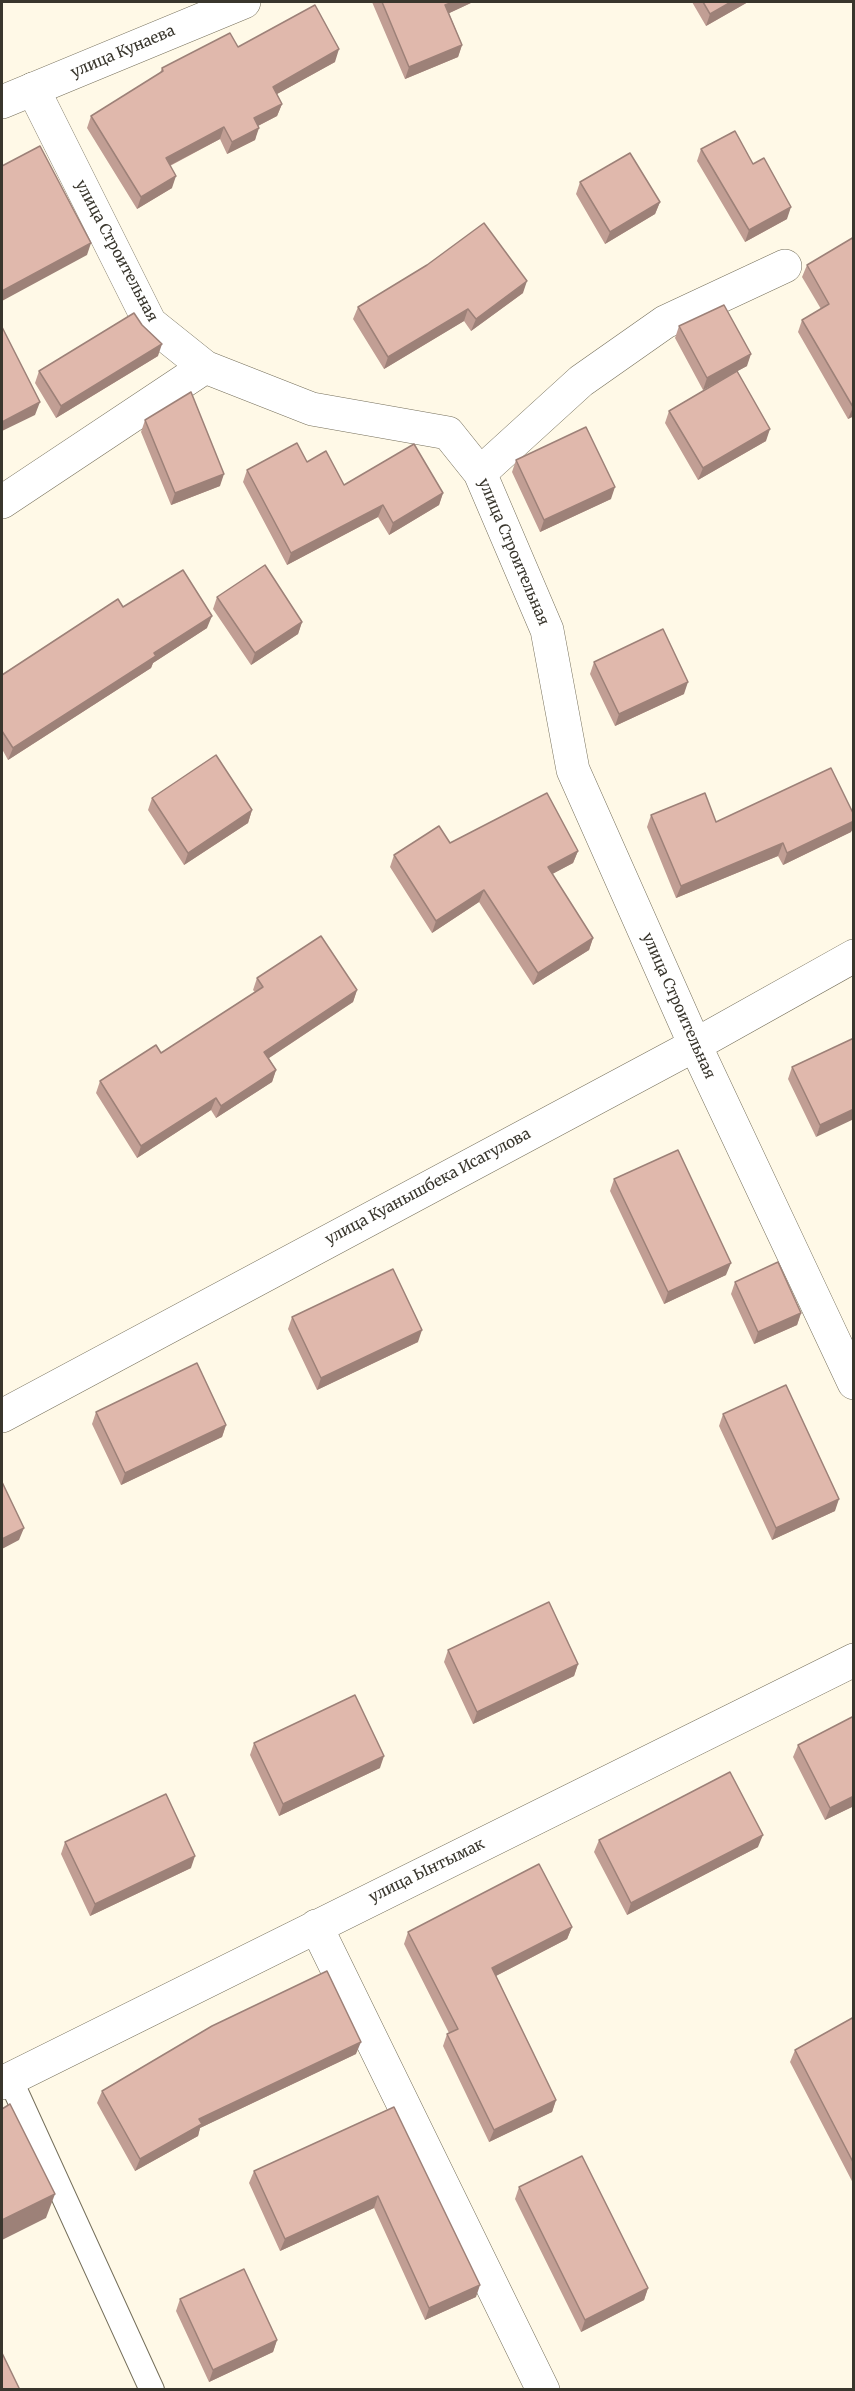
<!DOCTYPE html>
<html>
<head>
<meta charset="utf-8">
<style>
	body { margin:0 }
	#map { position:relative; width:855px; height:2391px; overflow:hidden; background:#fff9e7; font-family:Merriweather,serif }
	canvas { display:block }
	.frame { position:absolute; inset:0; border:3px solid #39362d; pointer-events:none }
</style>
</head>
<body>
<div id="map">
<canvas width="855" height="2391"></canvas>
<div class="frame"></div>
</div>
<script>
const ctx = document.querySelector('canvas').getContext('2d');
ctx.lineJoin = 'round';
function stroke(path, color, width, dash) { ctx.strokeStyle = color; ctx.lineWidth = width; ctx.lineCap = dash ? 'butt' : 'round'; ctx.setLineDash(dash || []); ctx.stroke(path); }
function fill(path, color) { ctx.fillStyle = color; ctx.fill(path, 'evenodd'); }
function write(font, color, halo, rows, align = 'center') {
  ctx.font = font + ' Merriweather,serif'; ctx.lineWidth = 6; ctx.setLineDash([]); ctx.textBaseline = 'middle'; ctx.strokeStyle = halo; ctx.fillStyle = color; for (const [text, x, y, turn = 0] of rows) {
    ctx.save(); ctx.translate(x, y); ctx.rotate((+turn || 0) * Math.PI / 180); ctx.textAlign = isNaN(turn) ? turn : align; if (halo) ctx.strokeText(text, 0, 0); ctx.fillText(text, 0, 0); ctx.restore();
  }
}
const lane = new Path2D(`
	M 10,2079 L 152,2390`);
const street = new Path2D(`
	M 33,89 L 150,323 L 205,367 L 312,409 L 448,433 L 480,473 L 547,630 L 573,770 L 695,1045 L 854,1383
	M 480,473 L 581,381 L 665,322 L 785,266
	M 2,502 L 205,367
	M 2,1416 L 695,1045 L 854,956
	M 316,1926 L 543,2390
	M 2,2083 L 854,1660`);
const secondary = new Path2D(`
	M 2,102 L 244,2`);
const wall = new Path2D(`
	M 372,2 L 473,2 L 449,13 L 462,45 L 458,57 L 405,79 Z
	M 692,2 L 748,2 L 706,26 Z
	M 238,47 L 335,62 L 277,94 L 282,104 L 277,116 L 258,126 L 255,140 L 227,154 L 220,139 L 170,166 L 172,188 L 137,209 L 87,128 L 91,116 L 160,73 L 162,68 Z
	M 701,149 L 753,164 L 787,219 L 745,242 L 697,161 Z
	M 580,182 L 660,202 L 655,214 L 605,244 L 576,194 Z
	M 854,237 L 854,416 L 848,419 L 798,332 L 802,320 L 821,309 L 802,277 L 807,265 Z
	M 523,293 L 471,331 L 464,321 L 384,369 L 353,319 L 358,307 Z
	M 679,326 L 747,366 L 737,371 L 766,441 L 698,480 L 665,423 L 669,411 L 729,376 L 703,390 L 675,338 Z
	M 158,356 L 56,418 L 35,383 L 39,371 Z
	M 145,420 L 220,486 L 171,505 L 141,432 Z
	M 516,460 L 611,499 L 540,532 L 512,472 Z
	M 307,462 L 344,485 L 443,493 L 439,505 L 389,535 L 378,517 L 287,565 L 243,482 L 247,470 Z
	M 217,597 L 302,622 L 298,634 L 251,665 L 213,609 Z
	M 123,607 L 207,628 L 153,663 L 151,668 L 8,760 L 2,749 L 2,675 Z
	M 594,662 L 684,694 L 615,726 L 590,674 Z
	M 152,798 L 252,810 L 248,823 L 184,865 L 148,810 Z
	M 651,815 L 716,822 L 851,832 L 783,865 L 778,856 L 676,898 L 647,827 Z
	M 450,843 L 578,851 L 573,863 L 552,874 L 593,938 L 589,950 L 533,985 L 479,902 L 432,933 L 390,867 L 394,855 Z
	M 257,978 L 357,990 L 353,1002 L 269,1058 L 276,1070 L 272,1082 L 216,1118 L 211,1110 L 137,1158 L 96,1093 L 100,1081 L 161,1053 L 255,992 L 253,990 Z
	M 854,1038 L 816,1137 L 788,1079 L 792,1067 Z
	M 614,1179 L 726,1275 L 664,1304 L 610,1191 Z
	M 735,1282 L 801,1313 L 797,1325 L 754,1344 L 731,1294 Z
	M 292,1317 L 418,1342 L 317,1390 L 288,1329 Z
	M 96,1412 L 226,1425 L 222,1437 L 121,1485 L 92,1424 Z
	M 723,1414 L 835,1511 L 772,1540 L 719,1426 Z
	M 448,1650 L 578,1664 L 574,1676 L 473,1724 L 444,1662 Z
	M 254,1743 L 380,1768 L 279,1816 L 250,1755 Z
	M 798,1745 L 854,1806 L 825,1820 L 793,1757 Z
	M 599,1840 L 758,1847 L 627,1915 L 594,1852 Z
	M 65,1842 L 191,1868 L 90,1916 L 61,1854 Z
	M 572,1927 L 567,1939 L 496,1976 L 556,2100 L 552,2112 L 489,2142 L 443,2046 L 447,2034 L 449,2033 L 404,1944 L 408,1932 Z
	M 854,2017 L 854,2185 L 790,2062 L 795,2050 Z
	M 356,2054 L 200,2128 L 198,2136 L 135,2171 L 97,2103 L 102,2091 Z
	M 394,2107 L 476,2297 L 425,2320 L 374,2208 L 280,2251 L 249,2183 L 254,2171 Z
	M 519,2187 L 648,2288 L 644,2300 L 581,2332 L 515,2199 Z
	M 180,2299 L 277,2340 L 273,2352 L 209,2382 L 176,2311 Z`);
const shadedWall = new Path2D(`
	M 453,2 L 473,2 L 441,17 L 445,5 Z
	M 731,2 L 748,2 L 706,26 L 710,14 Z
	M 462,45 L 458,57 L 405,79 L 409,67 Z
	M 339,49 L 335,62 L 268,99 L 273,87 Z
	M 282,104 L 277,116 L 250,130 L 254,118 Z
	M 224,127 L 220,139 L 161,170 L 166,158 Z
	M 259,128 L 255,140 L 227,154 L 232,142 Z
	M 176,176 L 172,188 L 137,209 L 141,197 Z
	M 660,202 L 655,214 L 605,244 L 610,232 Z
	M 791,207 L 787,219 L 745,242 L 749,230 Z
	M 91,243 L 87,255 L 2,301 L 2,291 Z
	M 527,281 L 523,293 L 471,331 L 476,319 Z
	M 468,309 L 464,321 L 384,369 L 388,357 Z
	M 162,344 L 158,356 L 56,418 L 61,406 Z
	M 751,354 L 747,366 L 703,390 L 707,378 Z
	M 40,402 L 35,415 L 2,431 L 2,422 Z
	M 854,406 L 854,416 L 848,419 L 853,407 Z
	M 770,429 L 766,441 L 698,480 L 703,468 Z
	M 224,474 L 220,486 L 171,505 L 175,493 Z
	M 615,487 L 611,499 L 540,532 L 544,520 Z
	M 443,493 L 439,505 L 389,535 L 393,523 Z
	M 383,505 L 378,517 L 287,565 L 291,553 Z
	M 212,616 L 207,628 L 153,663 L 151,668 L 8,760 L 13,748 L 154,653 Z
	M 302,622 L 298,634 L 251,665 L 255,653 Z
	M 688,682 L 684,694 L 615,726 L 619,714 Z
	M 252,810 L 248,823 L 184,865 L 188,853 Z
	M 854,821 L 854,827 L 851,832 L 783,865 L 787,853 Z
	M 783,843 L 778,856 L 676,898 L 681,886 Z
	M 578,851 L 573,863 L 543,879 L 548,867 Z
	M 484,890 L 479,902 L 432,933 L 436,921 Z
	M 593,938 L 589,950 L 533,985 L 538,973 Z
	M 357,990 L 353,1002 L 260,1064 L 264,1052 Z
	M 276,1070 L 272,1082 L 216,1118 L 221,1106 Z
	M 216,1098 L 211,1110 L 137,1158 L 141,1146 Z
	M 854,1109 L 854,1119 L 816,1137 L 820,1125 Z
	M 731,1263 L 726,1275 L 664,1304 L 668,1292 Z
	M 801,1313 L 797,1325 L 754,1344 L 758,1332 Z
	M 422,1330 L 418,1342 L 317,1390 L 321,1378 Z
	M 226,1425 L 222,1437 L 121,1485 L 125,1473 Z
	M 839,1499 L 835,1511 L 772,1540 L 776,1528 Z
	M 24,1528 L 19,1540 L 2,1549 L 2,1539 Z
	M 578,1664 L 574,1676 L 473,1724 L 477,1712 Z
	M 384,1756 L 380,1768 L 279,1816 L 283,1804 Z
	M 854,1796 L 854,1806 L 825,1820 L 830,1808 Z
	M 763,1835 L 758,1847 L 627,1915 L 631,1903 Z
	M 195,1856 L 191,1868 L 90,1916 L 95,1904 Z
	M 572,1927 L 567,1939 L 488,1980 L 492,1968 Z
	M 361,2042 L 356,2054 L 200,2128 L 198,2136 L 135,2171 L 140,2159 L 199,2119 Z
	M 556,2100 L 552,2112 L 489,2142 L 494,2130 Z
	M 55,2194 L 46,2218 L 2,2240 L 2,2220 Z
	M 378,2196 L 374,2208 L 280,2251 L 285,2239 Z
	M 480,2285 L 476,2297 L 425,2320 L 429,2308 Z
	M 648,2288 L 644,2300 L 581,2332 L 585,2320 Z
	M 277,2340 L 273,2352 L 209,2382 L 213,2370 Z`);
const building = new Path2D(`
	M 382,2 L 453,2 L 445,5 L 462,45 L 409,67 Z
	M 703,2 L 731,2 L 710,14 Z
	M 315,5 L 339,49 L 273,87 L 282,104 L 254,118 L 259,128 L 232,142 L 224,127 L 166,158 L 176,176 L 141,197 L 91,116 L 163,71 L 162,68 L 230,33 L 238,47 Z
	M 735,131 L 753,164 L 764,158 L 791,207 L 749,230 L 701,149 Z
	M 40,146 L 91,243 L 2,291 L 2,166 Z
	M 630,153 L 660,202 L 610,232 L 580,182 Z
	M 484,223 L 527,281 L 476,319 L 468,309 L 388,357 L 358,307 L 427,265 Z
	M 854,237 L 854,406 L 853,407 L 802,320 L 829,304 L 807,265 Z
	M 724,305 L 751,354 L 707,378 L 679,326 Z
	M 134,313 L 142,325 L 162,344 L 61,406 L 39,371 Z
	M 2,327 L 40,402 L 2,422 Z
	M 737,371 L 770,429 L 703,468 L 669,411 Z
	M 191,392 L 224,474 L 175,493 L 145,420 Z
	M 586,427 L 615,487 L 544,520 L 516,460 Z
	M 297,443 L 307,462 L 326,451 L 344,485 L 414,444 L 443,493 L 393,523 L 383,505 L 291,553 L 247,470 Z
	M 265,565 L 302,622 L 255,653 L 217,597 Z
	M 183,570 L 212,616 L 154,653 L 156,656 L 13,748 L 2,731 L 2,675 L 118,599 L 123,607 Z
	M 663,629 L 688,682 L 619,714 L 594,662 Z
	M 216,755 L 252,810 L 188,853 L 152,798 Z
	M 831,768 L 854,815 L 854,821 L 787,853 L 783,843 L 681,886 L 651,815 L 705,793 L 716,822 Z
	M 547,793 L 578,851 L 548,867 L 593,938 L 538,973 L 484,890 L 436,921 L 394,855 L 439,826 L 450,843 Z
	M 321,936 L 357,990 L 264,1052 L 276,1070 L 221,1106 L 216,1098 L 141,1146 L 100,1081 L 156,1045 L 161,1053 L 263,987 L 257,978 Z
	M 854,1038 L 854,1109 L 820,1125 L 792,1067 Z
	M 678,1150 L 731,1263 L 668,1292 L 614,1179 Z
	M 778,1262 L 801,1313 L 758,1332 L 735,1282 Z
	M 393,1269 L 422,1330 L 321,1378 L 292,1317 Z
	M 197,1363 L 226,1425 L 125,1473 L 96,1412 Z
	M 786,1385 L 839,1499 L 776,1528 L 723,1414 Z
	M 2,1482 L 24,1528 L 2,1539 Z
	M 549,1602 L 578,1664 L 477,1712 L 448,1650 Z
	M 355,1695 L 384,1756 L 283,1804 L 254,1743 Z
	M 854,1716 L 854,1796 L 830,1808 L 798,1745 Z
	M 730,1772 L 763,1835 L 631,1903 L 599,1840 Z
	M 166,1794 L 195,1856 L 95,1904 L 65,1842 Z
	M 539,1864 L 572,1927 L 492,1968 L 556,2100 L 494,2130 L 447,2034 L 458,2029 L 408,1932 Z
	M 327,1971 L 361,2042 L 199,2119 L 202,2124 L 140,2159 L 102,2091 L 212,2026 Z
	M 854,2017 L 854,2164 L 795,2050 Z
	M 10,2104 L 55,2194 L 2,2220 L 2,2109 Z
	M 394,2107 L 480,2285 L 429,2308 L 378,2196 L 285,2239 L 254,2171 Z
	M 582,2156 L 648,2288 L 585,2320 L 519,2187 Z
	M 244,2269 L 277,2340 L 213,2370 L 180,2299 Z
	M 2,2353 L 20,2390 L 2,2390 Z`);
const streetNames = [
	["улица Кунаева",123,52,-23],
	["улица Строительная",116,251,62],
	["улица Строительная",513,552,67],
	["улица Строительная",678,1006,66],
	["улица Куанышбека Исагулова",428,1187,-28],
	["улица Ынтымак",427,1871,-26]
];
stroke(lane, '#756f5b', 26);
stroke(street, '#756f5b', 34);
stroke(secondary, '#756f5b', 34);
stroke(lane, '#fff', 24);
stroke(street, '#fff', 33);
stroke(secondary, '#fff', 33);
fill(wall, '#c19e94');
fill(shadedWall, '#9d8178');
fill(building, '#e0b8ac');
stroke(building, '#9d8178', 1.5);
write('15px', '#39362d', '#fff', streetNames);
</script>
</body>
</html>
